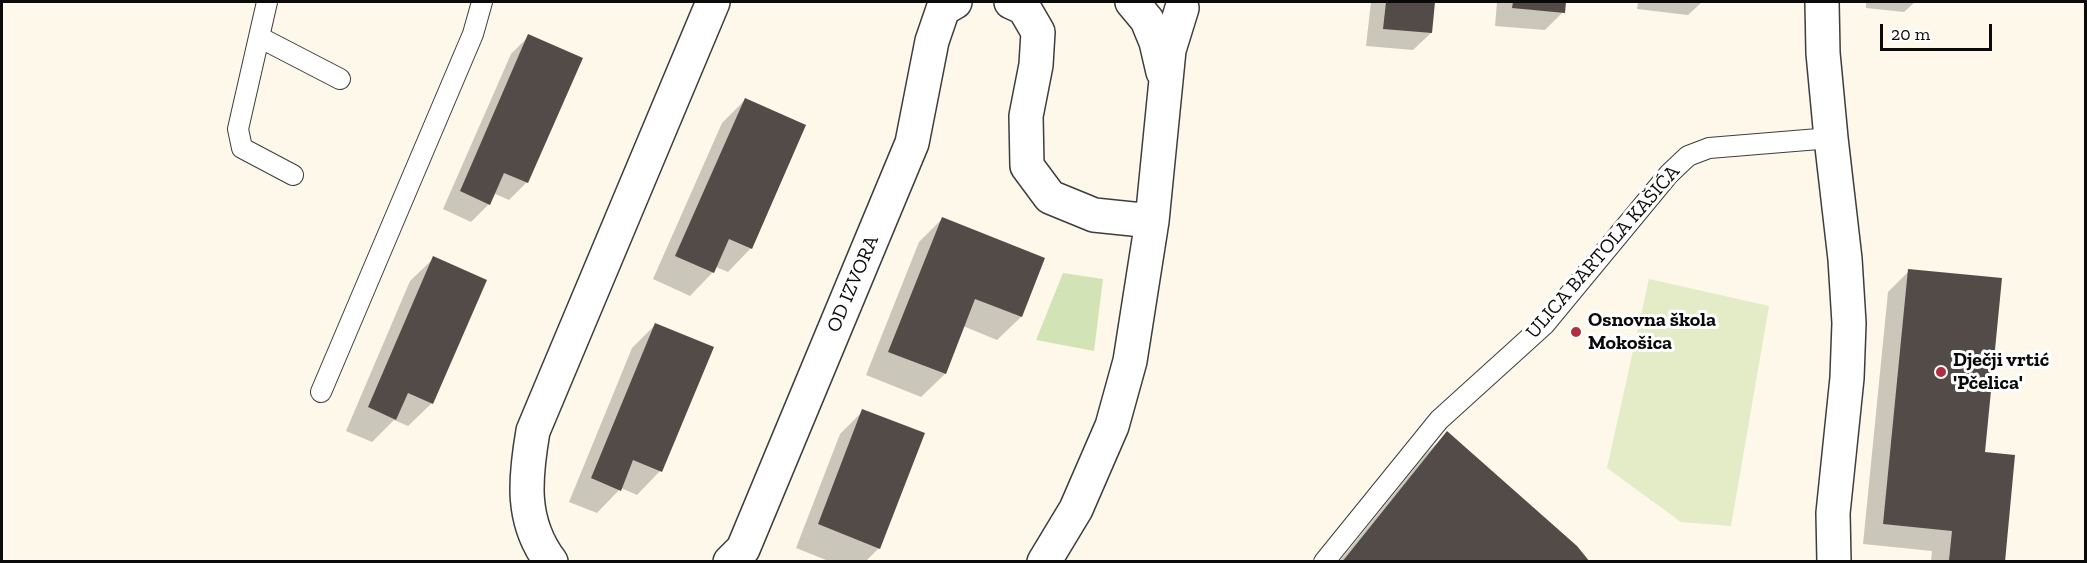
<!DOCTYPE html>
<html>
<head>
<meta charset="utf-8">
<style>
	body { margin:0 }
	#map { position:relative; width:2087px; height:563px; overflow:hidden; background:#fdf8e9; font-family:"Zilla Slab",serif }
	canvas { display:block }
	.frame { position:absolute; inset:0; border:3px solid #0a0a0a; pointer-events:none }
	.scale { position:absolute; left:1880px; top:24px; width:112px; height:27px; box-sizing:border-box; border:3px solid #0a0a0a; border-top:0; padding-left:8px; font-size:18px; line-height:21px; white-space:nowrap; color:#0a0a0a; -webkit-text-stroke:4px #fff; paint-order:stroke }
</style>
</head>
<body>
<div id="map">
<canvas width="2087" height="563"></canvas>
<div class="frame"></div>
<div class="scale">20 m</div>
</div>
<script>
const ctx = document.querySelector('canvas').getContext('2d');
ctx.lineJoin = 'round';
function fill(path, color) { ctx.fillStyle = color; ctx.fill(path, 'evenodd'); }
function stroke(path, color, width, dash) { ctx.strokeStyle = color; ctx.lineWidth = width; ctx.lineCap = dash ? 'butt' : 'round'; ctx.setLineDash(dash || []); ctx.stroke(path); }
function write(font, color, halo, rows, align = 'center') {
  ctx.font = font + ' "Zilla Slab",serif'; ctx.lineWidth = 6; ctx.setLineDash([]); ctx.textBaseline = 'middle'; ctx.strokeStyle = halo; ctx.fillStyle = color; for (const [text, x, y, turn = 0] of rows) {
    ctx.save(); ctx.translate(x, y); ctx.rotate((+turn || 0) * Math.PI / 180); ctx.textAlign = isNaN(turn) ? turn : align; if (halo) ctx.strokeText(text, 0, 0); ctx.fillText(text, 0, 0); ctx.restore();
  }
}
const green = new Path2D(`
	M 1063,273 L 1103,279 L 1094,351 L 1036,340 Z`);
const pitch = new Path2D(`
	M 1649,279 L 1769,306 L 1731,526 L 1681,522 L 1607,468 Z`);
const shadow = new Path2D(`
	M 1371,2 L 1434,2 L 1431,33 L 1413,50 L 1366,46 Z
	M 1497,2 L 1564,2 L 1563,12 L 1545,30 L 1495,26 Z
	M 1638,2 L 1702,2 L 1688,15 L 1637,9 Z
	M 1866,2 L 1915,2 L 1904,12 L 1866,8 Z
	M 529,36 L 527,182 L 509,200 L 493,193 L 489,204 L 471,222 L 443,209 L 511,54 Z
	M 745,100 L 751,248 L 728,272 L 716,267 L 713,272 L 690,296 L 653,279 L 722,123 Z
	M 942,219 L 1043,259 L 1021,317 L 997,340 L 963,326 L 945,374 L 921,397 L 866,375 L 919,242 Z
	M 434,258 L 432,403 L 408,426 L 394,420 L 372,442 L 346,431 L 410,281 Z
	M 1909,271 L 1984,453 L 2003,562 L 1931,562 L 1932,551 L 1863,544 L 1888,292 Z
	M 655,325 L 712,348 L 660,471 L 637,495 L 621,488 L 597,513 L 569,502 L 632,348 Z
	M 863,411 L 879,548 L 865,562 L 831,562 L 796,548 L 840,434 Z
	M 1447,433 L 1588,562 L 1339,562 L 1426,454 Z`);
const building = new Path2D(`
	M 1386,2 L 1435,2 L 1432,33 L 1383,29 Z
	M 1513,2 L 1566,2 L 1565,13 L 1512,8 Z
	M 528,34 L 583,58 L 528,183 L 504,173 L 490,205 L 460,191 Z
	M 745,98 L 806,125 L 752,249 L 729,239 L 714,273 L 675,256 Z
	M 942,217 L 1045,258 L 1022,317 L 975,299 L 946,374 L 888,352 Z
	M 433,256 L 487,280 L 433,404 L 408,393 L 396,420 L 368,407 Z
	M 1908,269 L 2002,278 L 1985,452 L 2015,455 L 2005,562 L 1949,560 L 1952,531 L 1883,524 Z
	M 655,323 L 714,347 L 662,472 L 633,460 L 621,491 L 591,478 Z
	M 862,409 L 925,433 L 880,549 L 818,524 Z
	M 1447,431 L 1577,546 L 1590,562 L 1342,562 Z`);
const service = new Path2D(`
	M 267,2 L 238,129 L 242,148 L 293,175
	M 259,37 L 340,79
	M 321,392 L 473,34 L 482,2
	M 1324,562 L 1439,420 L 1545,324 L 1669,174 L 1688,156 L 1709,148 L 1831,138`);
const minor = new Path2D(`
	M 1011,2 L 1024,8 L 1038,32 L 1036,65 L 1026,116 L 1027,166 L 1050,197 L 1094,215 L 1152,221
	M 1132,2 L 1147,20 L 1156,42 L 1163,72
	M 1822,2 L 1823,53 L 1831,138 L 1845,259 L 1849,323 L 1847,378 L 1833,513 L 1834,562
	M 551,562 C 520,521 525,478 533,431 L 713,2
	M 730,562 L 743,549 L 912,143 L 932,41 L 943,9 L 955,2
	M 1044,562 L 1076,509 L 1112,426 L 1130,361 L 1152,221 L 1169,50 L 1182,8`);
const markers = [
	[1576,332,6,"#af2e40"],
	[1941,372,6,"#af2e40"]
];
const streetNames = [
	["ULICA BARTOLA KAŠIĆA",1603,252,-49],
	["OD IZVORA",853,284,-67]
];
const poiNames = [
	["Osnovna škola",1588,320],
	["Mokošica",1588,343],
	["Dječji vrtić",1953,360],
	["'Pčelica'",1953,383]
];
fill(green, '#d2e4b6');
fill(pitch, '#e3ecc7');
fill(shadow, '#0003');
fill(building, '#524b48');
stroke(service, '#3d3d3d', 22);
stroke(minor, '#3d3d3d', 36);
stroke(service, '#fff', 20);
stroke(minor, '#fff', 33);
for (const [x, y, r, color] of markers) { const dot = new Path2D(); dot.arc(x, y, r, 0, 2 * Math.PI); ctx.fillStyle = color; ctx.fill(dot); stroke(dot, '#fff', 2); }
write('20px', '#0a0a0a', '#fff', streetNames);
write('bold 20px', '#0a0a0a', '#fff', poiNames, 'left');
</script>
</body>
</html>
